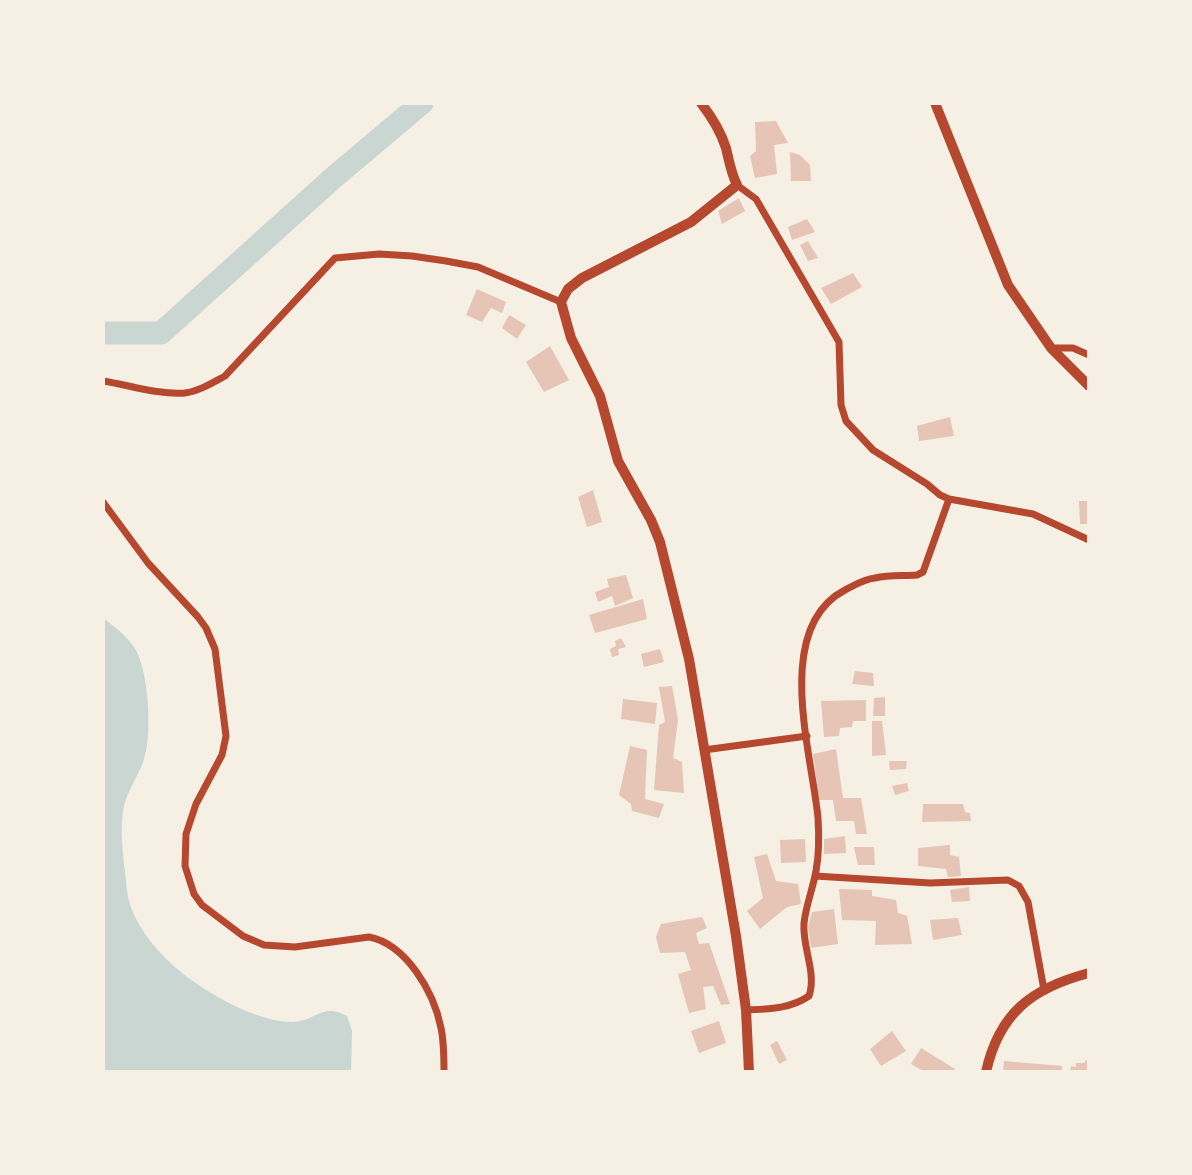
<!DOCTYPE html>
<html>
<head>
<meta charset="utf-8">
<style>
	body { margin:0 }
	#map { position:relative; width:1192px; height:1175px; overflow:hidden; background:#f6efe4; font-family:Figtree,sans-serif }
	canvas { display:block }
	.frame { position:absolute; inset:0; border:105px solid #f6efe4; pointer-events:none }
</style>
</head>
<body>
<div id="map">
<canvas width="1192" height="1175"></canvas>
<div class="frame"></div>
</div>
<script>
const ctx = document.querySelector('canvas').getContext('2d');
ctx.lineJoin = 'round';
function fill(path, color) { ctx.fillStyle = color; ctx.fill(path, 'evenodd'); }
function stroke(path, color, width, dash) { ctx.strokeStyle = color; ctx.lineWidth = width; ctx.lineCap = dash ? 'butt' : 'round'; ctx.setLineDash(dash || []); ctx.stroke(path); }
const water = new Path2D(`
	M 103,618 C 115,627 126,635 134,647 C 149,669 153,737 143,762 C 138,776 128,790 124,806 C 120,825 122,845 124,864 C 126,876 126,889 129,901 C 137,931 166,962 190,979 C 216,998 260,1022 292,1022 C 315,1022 322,1002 347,1016 L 352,1031 L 351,1072 L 103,1072 Z`);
const river = new Path2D(`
	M 103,333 L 161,333 L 333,178 L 422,103`);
const building = new Path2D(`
	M 776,121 L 788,143 L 774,145 L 777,174 L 755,178 L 750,156 L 756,151 L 755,122 Z
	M 790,152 L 800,155 L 810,165 L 811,181 L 791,181 Z
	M 739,198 L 745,211 L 722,224 L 718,211 Z
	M 807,219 L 815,232 L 792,240 L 788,227 Z
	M 808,241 L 818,258 L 808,261 L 800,245 Z
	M 853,273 L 862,287 L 831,304 L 821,288 Z
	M 477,289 L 506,302 L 502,313 L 491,308 L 482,322 L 466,315 Z
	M 509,315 L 526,325 L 517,339 L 502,328 Z
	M 550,346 L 569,380 L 544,392 L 526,362 Z
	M 950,417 L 954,436 L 919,441 L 917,426 Z
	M 593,490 L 602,522 L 587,527 L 578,497 Z
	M 1079,501 L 1089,501 L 1089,524 L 1080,524 Z
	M 626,575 L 633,598 L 615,606 L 612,596 L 598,602 L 595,592 L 609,587 L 607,579 Z
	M 643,599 L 647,619 L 595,633 L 589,615 Z
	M 621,638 L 626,647 L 618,649 L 619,655 L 612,657 L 610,649 L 616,646 L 615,641 Z
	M 660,649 L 664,662 L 644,667 L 641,654 Z
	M 855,671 L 873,673 L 874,686 L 852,684 Z
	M 672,686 L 678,720 L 673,758 L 682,762 L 684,793 L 654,790 L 659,725 L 665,722 L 659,687 Z
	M 885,697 L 885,716 L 873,716 L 874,698 Z
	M 623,699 L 657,703 L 655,724 L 621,719 Z
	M 866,700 L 866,721 L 853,721 L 852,727 L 840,728 L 839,736 L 824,737 L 821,701 Z
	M 872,721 L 882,721 L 886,755 L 872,756 Z
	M 630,746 L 647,750 L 645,799 L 664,804 L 659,818 L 632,811 L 631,804 L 619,795 Z
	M 836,749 L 843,798 L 861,798 L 867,834 L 856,834 L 854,821 L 836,821 L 833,800 L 819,800 L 813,754 Z
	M 889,761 L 907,761 L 906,769 L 890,770 Z
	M 907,783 L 909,791 L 895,795 L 892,786 Z
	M 923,804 L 963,804 L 965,812 L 970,813 L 971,821 L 922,822 Z
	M 845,836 L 846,853 L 824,854 L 824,839 Z
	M 805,839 L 806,862 L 781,863 L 780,840 Z
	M 950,845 L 950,855 L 959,857 L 961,876 L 948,877 L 946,869 L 918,866 L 918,848 Z
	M 854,847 L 874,847 L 875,865 L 858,865 Z
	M 767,854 L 776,881 L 798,884 L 801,904 L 787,907 L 760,929 L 747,911 L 763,898 L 754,857 Z
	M 969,887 L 970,901 L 952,902 L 950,890 Z
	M 839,889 L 872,890 L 872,896 L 896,900 L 898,913 L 907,916 L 912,944 L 875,945 L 876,921 L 842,920 Z
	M 834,909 L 838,944 L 811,948 L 808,927 L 812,912 Z
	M 702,917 L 707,928 L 696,933 L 699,944 L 709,943 L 730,1004 L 721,1005 L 713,986 L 703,987 L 706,1009 L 689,1013 L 678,974 L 691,970 L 685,952 L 660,953 L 656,937 L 661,924 Z
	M 958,918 L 962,935 L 933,940 L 930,920 Z
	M 719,1021 L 726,1043 L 699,1053 L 691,1031 Z
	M 892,1031 L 906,1051 L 881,1066 L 870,1049 Z
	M 777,1041 L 787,1060 L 779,1064 L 770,1045 Z
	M 921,1048 L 955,1069 L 953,1072 L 925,1072 L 911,1064 Z
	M 1086,1060 L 1089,1060 L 1089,1072 L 1070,1072 L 1071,1066 L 1076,1067 L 1076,1063 L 1084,1063 Z
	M 1004,1061 L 1062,1066 L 1062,1072 L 1003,1072 Z`);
const minor = new Path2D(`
	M 737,185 L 756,199 L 839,342 L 841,405 L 846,421 L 873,450 L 927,484 L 940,495 L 949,499 L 923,572 L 917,575 C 903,576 888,575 875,578 C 864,579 855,585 845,590 C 772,628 812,754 818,818 C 819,834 819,855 816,871 C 813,888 806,905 804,923 C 802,947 817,973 809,996 C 790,1009 768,1009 746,1010
	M 1051,348 L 1073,348 L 1089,355
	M 103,381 C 129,385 158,395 185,393 C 199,391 212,383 225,376 L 335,258 L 379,254 L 412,256 L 446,261 L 478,267 L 561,302
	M 949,499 L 1033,514 L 1089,540
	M 103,502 L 148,563 L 198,617 L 206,628 L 215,649 L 226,736 L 222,755 L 196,804 L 186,834 L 185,866 L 194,894 L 202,905 L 243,936 L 264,945 L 295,947 L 369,937 C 406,944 434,992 441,1028 C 444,1042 444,1057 444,1072
	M 704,750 L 807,736
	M 815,876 L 930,883 L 1008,880 L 1019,886 L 1028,902 L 1044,990`);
const tertiary = new Path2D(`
	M 701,103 C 711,116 721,132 726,148 C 729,161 731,173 737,185 L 691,222 L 582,278 L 568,289 L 561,302 L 571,338 L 600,396 L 618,461 L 651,520 L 660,542 L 689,659 L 736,936 L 746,1010 L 749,1072
	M 935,103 L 1008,285 L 1051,348 L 1089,386
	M 986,1072 C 999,1013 1032,988 1089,973`);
fill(water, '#c9d6d2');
stroke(river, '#c9d6d2', 23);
fill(building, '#e6c5b7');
stroke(minor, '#b5482f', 7);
stroke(tertiary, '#b5482f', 10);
</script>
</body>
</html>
